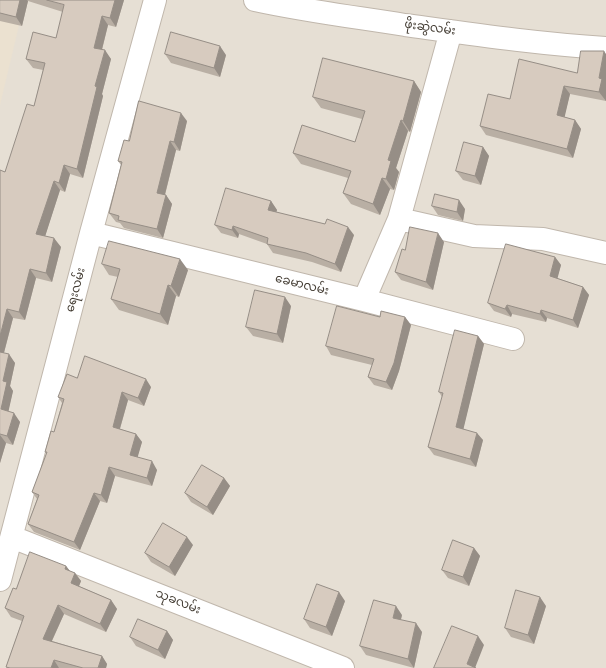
<!DOCTYPE html>
<html>
<head>
<meta charset="utf-8">
<style>
	body { margin:0 }
	canvas { display:block; background:#f2eee6 }
</style>
</head>
<body>
<canvas width="606" height="668"></canvas>
<script>
const ctx = document.querySelector('canvas').getContext('2d');
ctx.lineJoin = 'round';
function fill(path, color) { ctx.fillStyle = color; ctx.fill(path, 'evenodd'); }
function stroke(path, color, width, dash) { ctx.strokeStyle = color; ctx.lineWidth = width; ctx.lineCap = dash ? 'butt' : 'round'; ctx.setLineDash(dash || []); ctx.stroke(path); }
function write(font, color, halo, rows, align = 'center') {
  ctx.font = font + ' "DejaVu Sans","Noto Sans Myanmar",sans-serif'; ctx.lineWidth = 3; ctx.setLineDash([]); ctx.textBaseline = 'middle'; ctx.strokeStyle = halo; ctx.fillStyle = color; for (const [text, x, y, turn = 0] of rows) {
    ctx.save(); ctx.translate(x, y); ctx.rotate((+turn || 0) * Math.PI / 180); ctx.textAlign = isNaN(turn) ? turn : align; if (halo) ctx.strokeText(text, 0, 0); ctx.fillText(text, 0, 0); ctx.restore();
  }
}
const residential = new Path2D(`
	M 0,0 L 606,0 L 606,668 L 0,668 Z`);
const education = new Path2D(`
	M 0,0 L 25,0 L 0,105 Z`);
const minor = new Path2D(`
	M 255,0 C 305,11 355,17 405,25 C 471,34 539,44 606,48
	M 399,219 L 474,236 L 543,239 L 606,253
	M 91,233 L 364,300 L 513,339
	M 364,300 L 399,219 L 451,31
	M 12,537 L 343,668
	M 0,580 L 91,233 L 155,0`);
const wall = new Path2D(`
	M 0,0 L 124,0 L 116,27 L 108,25 L 102,50 L 111,59 L 102,94 L 103,96 L 83,178 L 70,174 L 65,192 L 60,190 L 45,236 L 61,247 L 52,282 L 36,278 L 25,320 L 13,318 L 4,353 L 15,363 L 10,386 L 13,391 L 8,411 L 20,422 L 13,445 L 6,443 L 0,463 L 0,170 L 5,172 L 34,106 L 43,70 L 33,68 L 26,59 L 56,38 L 63,12 L 28,1 L 22,26 L 0,21 Z
	M 165,54 L 226,55 L 220,77 L 171,63 Z
	M 606,54 L 606,101 L 570,94 L 564,117 L 575,120 L 581,129 L 573,158 L 486,135 L 480,126 L 577,73 Z
	M 414,81 L 421,92 L 410,132 L 408,131 L 396,168 L 399,172 L 394,190 L 390,189 L 380,215 L 351,204 L 343,193 L 348,178 L 301,164 L 293,153 L 355,142 L 362,119 L 321,108 L 313,97 Z
	M 187,121 L 180,151 L 176,150 L 165,195 L 166,195 L 172,204 L 163,238 L 124,228 L 120,223 L 116,222 L 109,213 L 121,165 L 118,161 L 129,141 Z
	M 483,147 L 489,156 L 481,185 L 463,180 L 456,171 Z
	M 271,201 L 277,210 L 276,212 L 354,235 L 341,272 L 312,262 L 273,253 L 267,244 L 239,234 L 238,238 L 221,233 L 215,225 Z
	M 432,206 L 465,209 L 463,221 L 438,215 Z
	M 444,242 L 433,290 L 401,280 L 395,272 L 405,250 Z
	M 555,257 L 561,265 L 557,278 L 583,287 L 589,295 L 578,328 L 547,318 L 546,322 L 512,314 L 511,317 L 494,311 L 488,303 Z
	M 102,264 L 188,270 L 179,297 L 176,296 L 168,325 L 119,310 L 111,299 L 118,277 L 109,275 Z
	M 291,306 L 283,343 L 253,336 L 246,327 Z
	M 380,317 L 405,317 L 411,325 L 399,371 L 392,390 L 374,385 L 368,377 L 372,365 L 331,355 L 326,346 Z
	M 478,336 L 484,344 L 463,429 L 483,440 L 476,467 L 434,455 L 428,447 L 442,397 L 439,392 Z
	M 77,378 L 151,387 L 144,406 L 128,400 L 120,429 L 136,434 L 142,442 L 137,457 L 157,470 L 152,486 L 115,476 L 107,503 L 100,501 L 80,550 L 34,532 L 28,524 L 37,499 L 32,492 L 47,454 L 45,452 L 54,432 L 62,403 L 58,397 Z
	M 224,478 L 230,486 L 213,515 L 191,502 L 185,493 Z
	M 193,545 L 175,576 L 151,562 L 145,553 Z
	M 474,548 L 480,556 L 469,586 L 448,578 L 442,570 Z
	M 66,566 L 70,571 L 75,573 L 81,581 L 79,586 L 111,600 L 117,609 L 106,632 L 64,614 L 52,641 L 102,656 L 107,664 L 106,668 L 7,668 L 6,667 L 22,621 L 11,617 L 5,608 L 16,589 Z
	M 345,601 L 332,636 L 310,628 L 304,619 Z
	M 546,606 L 534,644 L 511,637 L 505,628 Z
	M 402,615 L 401,620 L 422,632 L 414,668 L 366,655 L 360,646 Z
	M 167,631 L 173,640 L 165,659 L 136,646 L 130,637 Z`);
const shadedWall = new Path2D(`
	M 20,0 L 27,0 L 28,1 L 22,26 L 16,17 Z
	M 115,0 L 124,0 L 116,27 L 110,18 Z
	M 102,16 L 108,25 L 100,57 L 94,48 Z
	M 220,46 L 226,55 L 220,77 L 214,68 Z
	M 105,50 L 111,59 L 102,94 L 103,96 L 83,178 L 77,169 L 95,86 Z
	M 604,51 L 606,54 L 606,101 L 599,92 L 599,78 Z
	M 414,81 L 421,92 L 410,132 L 403,121 Z
	M 564,86 L 570,94 L 563,124 L 557,115 Z
	M 181,113 L 187,121 L 180,151 L 174,142 Z
	M 401,120 L 408,131 L 396,168 L 399,172 L 394,190 L 386,179 L 388,160 Z
	M 575,120 L 581,129 L 573,158 L 567,149 Z
	M 170,141 L 176,150 L 163,202 L 157,193 Z
	M 483,147 L 489,156 L 481,185 L 475,176 Z
	M 64,165 L 70,174 L 65,192 L 59,183 Z
	M 382,178 L 390,189 L 380,215 L 373,204 Z
	M 54,181 L 60,190 L 43,243 L 36,234 Z
	M 166,195 L 172,204 L 163,238 L 157,229 Z
	M 459,200 L 465,209 L 463,221 L 457,212 Z
	M 271,201 L 277,210 L 274,219 L 268,210 Z
	M 233,226 L 239,234 L 238,238 L 232,230 Z
	M 348,227 L 354,235 L 341,272 L 335,264 Z
	M 438,233 L 444,242 L 433,290 L 426,282 Z
	M 54,238 L 61,247 L 52,282 L 46,273 Z
	M 555,257 L 561,265 L 556,284 L 550,276 Z
	M 180,259 L 188,270 L 179,297 L 171,286 Z
	M 30,269 L 36,278 L 25,320 L 19,312 Z
	M 168,285 L 176,296 L 168,325 L 160,314 Z
	M 583,287 L 589,295 L 578,328 L 573,320 Z
	M 285,297 L 291,306 L 283,343 L 277,334 Z
	M 507,305 L 512,314 L 511,317 L 505,309 Z
	M 7,309 L 13,318 L 2,360 L 0,357 L 0,336 Z
	M 541,310 L 547,318 L 546,322 L 540,314 Z
	M 405,317 L 411,325 L 399,371 L 392,390 L 386,382 Z
	M 478,336 L 484,344 L 462,435 L 456,427 Z
	M 9,354 L 15,363 L 10,386 L 13,391 L 7,418 L 1,409 L 3,381 Z
	M 146,379 L 151,387 L 144,406 L 138,398 Z
	M 122,392 L 128,400 L 118,435 L 113,427 Z
	M 14,413 L 20,422 L 13,445 L 7,436 Z
	M 477,433 L 483,440 L 476,467 L 470,459 Z
	M 136,434 L 142,442 L 136,463 L 130,455 Z
	M 0,435 L 6,443 L 0,463 Z
	M 152,461 L 157,470 L 152,486 L 147,478 Z
	M 109,467 L 115,476 L 107,503 L 101,495 Z
	M 224,478 L 230,486 L 213,515 L 207,507 Z
	M 94,493 L 100,501 L 80,550 L 74,542 Z
	M 187,537 L 193,545 L 175,576 L 169,567 Z
	M 474,548 L 480,556 L 469,586 L 463,577 Z
	M 66,566 L 72,574 L 65,569 Z
	M 75,573 L 81,581 L 77,591 L 71,583 Z
	M 339,592 L 345,601 L 332,636 L 326,627 Z
	M 540,597 L 546,606 L 534,644 L 528,635 Z
	M 111,600 L 117,609 L 106,632 L 100,624 Z
	M 58,605 L 64,614 L 49,647 L 43,639 Z
	M 396,606 L 402,615 L 399,626 L 393,618 Z
	M 416,623 L 422,632 L 414,668 L 408,659 Z
	M 167,631 L 173,640 L 165,659 L 158,650 Z
	M 478,636 L 484,645 L 475,668 L 467,664 Z
	M 102,656 L 107,664 L 106,668 L 98,668 Z
	M 54,660 L 59,668 L 51,668 Z`);
const building = new Path2D(`
	M 0,0 L 20,0 L 16,17 L 0,13 Z
	M 47,0 L 115,0 L 110,18 L 102,16 L 94,48 L 105,50 L 95,86 L 97,87 L 77,169 L 64,165 L 59,183 L 54,181 L 36,234 L 54,238 L 46,273 L 30,269 L 19,312 L 7,309 L 0,336 L 0,170 L 5,172 L 27,104 L 34,106 L 45,63 L 26,59 L 33,32 L 56,38 L 64,5 Z
	M 171,32 L 220,46 L 214,68 L 165,54 Z
	M 581,51 L 604,51 L 599,78 L 602,79 L 599,92 L 564,86 L 557,115 L 575,120 L 567,149 L 480,126 L 488,94 L 510,99 L 519,59 L 577,73 Z
	M 323,58 L 414,81 L 403,121 L 401,120 L 388,160 L 391,161 L 386,179 L 382,178 L 373,204 L 343,193 L 351,171 L 293,153 L 302,125 L 355,142 L 365,111 L 313,97 Z
	M 139,101 L 181,113 L 174,142 L 170,141 L 157,193 L 166,195 L 157,229 L 118,220 L 119,216 L 109,213 L 122,162 L 118,161 L 124,140 L 129,141 Z
	M 464,142 L 483,147 L 475,176 L 456,171 Z
	M 226,188 L 271,201 L 268,210 L 325,224 L 327,219 L 348,227 L 335,264 L 306,253 L 267,244 L 268,238 L 233,226 L 232,230 L 215,225 Z
	M 435,194 L 459,200 L 457,212 L 432,206 Z
	M 410,227 L 438,233 L 426,282 L 395,272 L 402,249 L 405,250 Z
	M 109,241 L 180,259 L 171,286 L 168,285 L 160,314 L 111,299 L 120,269 L 102,264 Z
	M 506,244 L 555,257 L 550,276 L 583,287 L 573,320 L 541,310 L 540,314 L 507,305 L 505,309 L 488,303 Z
	M 255,290 L 285,297 L 277,334 L 246,327 Z
	M 337,306 L 380,317 L 381,311 L 405,317 L 394,363 L 386,382 L 368,377 L 374,359 L 326,346 Z
	M 455,330 L 478,336 L 456,427 L 477,433 L 470,459 L 428,447 L 443,393 L 439,392 Z
	M 0,352 L 9,354 L 3,381 L 7,382 L 1,409 L 14,413 L 7,436 L 0,434 Z
	M 85,356 L 146,379 L 138,398 L 122,392 L 113,427 L 136,434 L 130,455 L 152,461 L 147,478 L 109,467 L 101,495 L 94,493 L 74,542 L 28,524 L 39,495 L 32,492 L 47,452 L 45,452 L 51,431 L 54,432 L 64,399 L 58,397 L 67,374 L 77,378 Z
	M 202,465 L 224,478 L 207,507 L 185,493 Z
	M 163,523 L 187,537 L 169,567 L 145,553 Z
	M 453,540 L 474,548 L 463,577 L 442,570 Z
	M 30,552 L 66,566 L 65,569 L 75,573 L 71,583 L 111,600 L 100,624 L 58,605 L 43,639 L 102,656 L 98,668 L 83,668 L 54,660 L 51,668 L 10,668 L 6,667 L 24,616 L 5,608 L 13,588 L 16,589 Z
	M 317,584 L 339,592 L 326,627 L 304,619 Z
	M 516,590 L 540,597 L 528,635 L 505,628 Z
	M 374,600 L 396,606 L 393,618 L 416,623 L 408,659 L 360,646 Z
	M 138,619 L 167,631 L 158,650 L 130,637 Z
	M 452,626 L 478,636 L 467,664 L 476,668 L 434,668 Z`);
const streetNames = [
	["ဖိုးဆွဲလမ်း",430,28,8],
	["ခေမာလမ်း",302,285,14],
	["ရေးလမ်း",76,290,-75],
	["သုခလမ်း",178,602,22]
];
fill(residential, '#e6dfd4');
fill(education, '#ebe1d0');
stroke(minor, '#c0b7ac', 24);
stroke(minor, '#fff', 22);
fill(wall, '#b9afa4');
fill(shadedWall, '#968e86');
fill(building, '#d7cbbf');
stroke(building, '#968e86', 1);
write('12px', '#453e35', '#fff', streetNames);
</script>
</body>
</html>
